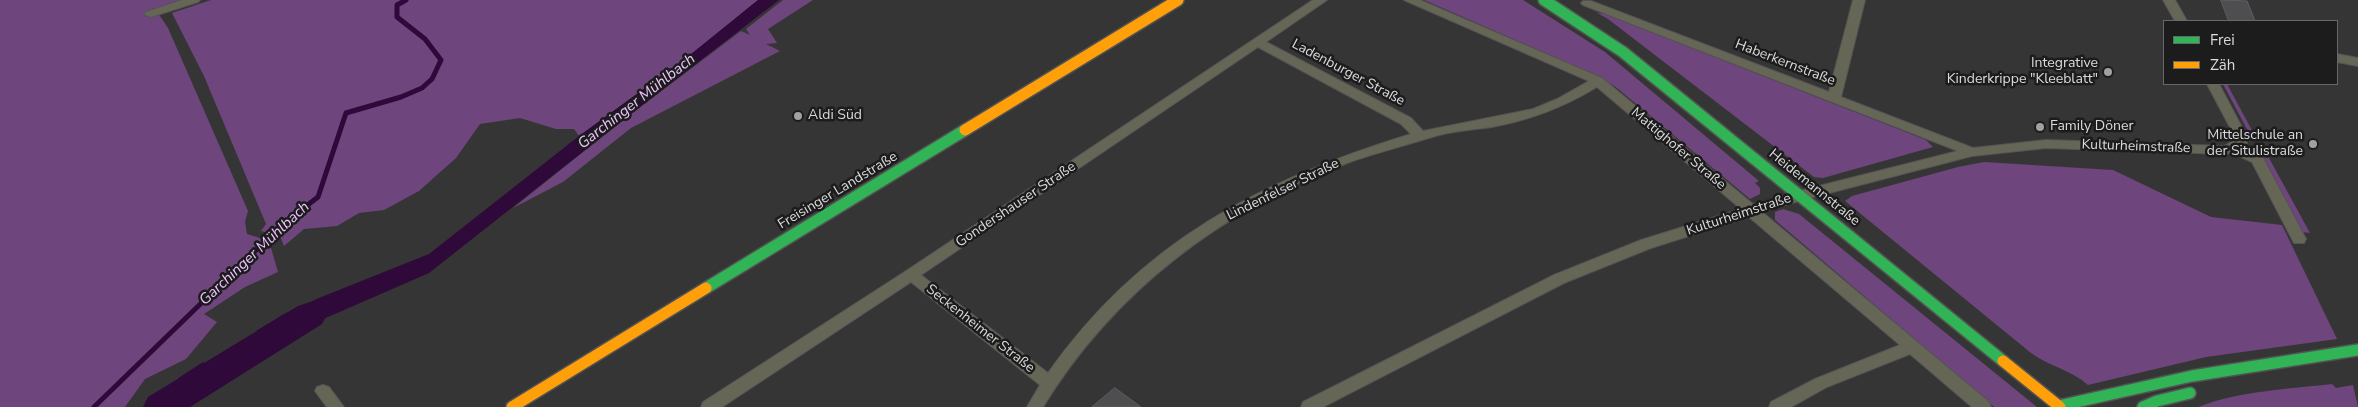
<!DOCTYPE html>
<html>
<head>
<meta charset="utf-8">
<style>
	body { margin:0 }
	#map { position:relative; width:2358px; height:407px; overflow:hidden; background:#363536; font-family:"Nunito Sans",sans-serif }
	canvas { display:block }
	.legend { position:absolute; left:2163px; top:20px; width:175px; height:65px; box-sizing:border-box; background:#1d1c1d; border:1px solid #696869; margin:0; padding:6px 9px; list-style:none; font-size:15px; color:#dbdadc }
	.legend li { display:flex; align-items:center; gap:10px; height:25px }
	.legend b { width:25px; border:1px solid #696869 }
</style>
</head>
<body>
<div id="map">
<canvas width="2358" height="407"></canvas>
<ul class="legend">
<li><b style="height:6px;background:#30b455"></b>Frei</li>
<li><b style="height:6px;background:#ff9f0a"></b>Zäh</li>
</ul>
</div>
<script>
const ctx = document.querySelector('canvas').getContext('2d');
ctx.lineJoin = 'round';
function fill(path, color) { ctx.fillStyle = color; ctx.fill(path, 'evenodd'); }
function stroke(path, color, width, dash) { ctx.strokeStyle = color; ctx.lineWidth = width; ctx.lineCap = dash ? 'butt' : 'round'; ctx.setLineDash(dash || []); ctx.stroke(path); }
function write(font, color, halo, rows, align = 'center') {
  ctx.font = font + ' "Nunito Sans",sans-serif'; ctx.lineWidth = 5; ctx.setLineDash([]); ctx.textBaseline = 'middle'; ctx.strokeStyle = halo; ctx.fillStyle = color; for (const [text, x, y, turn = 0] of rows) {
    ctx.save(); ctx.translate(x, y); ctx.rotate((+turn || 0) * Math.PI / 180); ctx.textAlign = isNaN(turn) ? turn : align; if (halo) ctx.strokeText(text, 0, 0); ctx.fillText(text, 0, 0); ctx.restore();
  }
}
const green = new Path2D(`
	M 0,0 L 183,0 L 170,4 L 158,13 L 168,28 L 248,211 L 245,222 L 247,234 L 269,241 L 278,272 L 245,287 L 204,314 L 217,322 L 186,359 L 145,379 L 125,407 L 0,407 Z
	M 211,0 L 758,0 L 685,59 L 579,136 L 574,129 L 556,129 L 520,118 L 480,124 L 456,158 L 419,191 L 384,210 L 359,213 L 337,226 L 304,229 L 284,246 L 280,236 L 261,231 L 266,224 L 204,76 L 172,13 Z
	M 783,0 L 813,0 L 768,29 L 777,43 L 766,44 L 780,51 L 631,128 L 563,182 L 513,208 L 627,117 L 741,31 L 750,35 L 746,29 Z
	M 1424,0 L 1523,0 L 1605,52 L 1759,181 L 1755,183 L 1760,188 L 1760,194 L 1750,199 L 1617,88 L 1598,76 Z
	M 1597,13 L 1605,14 L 1926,140 L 1933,147 L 1823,178 L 1814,177 L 1608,19 Z
	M 2223,84 L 2227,84 L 2255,136 L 2250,135 Z
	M 2262,157 L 2269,158 L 2310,233 L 2302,232 Z
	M 1984,162 L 2113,170 L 2211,217 L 2282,225 L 2337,339 L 2206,357 L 2088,385 C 2071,370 2049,366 2031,353 L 1845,201 L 1852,196 L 1958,167 Z
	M 1783,209 L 1799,214 L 2037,407 L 1994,407 L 1775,220 L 1775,212 Z
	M 2332,384 L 2336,388 L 2353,385 L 2358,407 L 2198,407 C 2240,391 2288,389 2332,384 Z`);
const water = new Path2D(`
	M 758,0 L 779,0 L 627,117 L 429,273 L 328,317 L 282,333 L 276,339 L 256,331 L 284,314 L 319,298 L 429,254 L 579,136 L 685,59 Z
	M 203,362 L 224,375 L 172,407 L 150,407 L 180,377 Z`);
const stream = new Path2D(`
	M 94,407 L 283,224 L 318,197 L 346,113 L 401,97 L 422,88 L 432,79 L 441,60 L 425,39 L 397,17 L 397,5 L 406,0`);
const river = new Path2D(`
	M 310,302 L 322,306 L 327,315 L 322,324 L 190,407 L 143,407 L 148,397 L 298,306 Z`);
const building = new Path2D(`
	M 2221,0 L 2247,1 L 2255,21 L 2229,21 Z
	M 1115,388 L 1141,407 L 1092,407 Z`);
const street = new Path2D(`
	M 182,0 L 200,0 L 198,2 L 154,16 L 150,17 L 144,14 L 146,12 Z
	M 1313,0 L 1327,0 L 1266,42 L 1411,118 L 1423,131 L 1533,109 L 1557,99 L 1589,81 L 1404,0 L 1420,0 L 1602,78 L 1754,205 L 1799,191 L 1958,151 L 1583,5 L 1581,3 L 1583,1 L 1591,1 L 1829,92 L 1853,0 L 1865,0 L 1841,97 L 1973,148 L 2046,140 L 2224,146 L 2233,141 L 2233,133 L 2207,84 L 2219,84 L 2245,133 L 2247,143 L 2242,147 L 2262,156 L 2306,239 L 2304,243 L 2294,243 L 2252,162 L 2232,153 L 2226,154 L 2046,148 L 1972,156 L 1802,200 L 1762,212 L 1989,402 L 1991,407 L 1972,407 L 1910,354 L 1827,387 L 1791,407 L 1769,407 L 1771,402 L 1815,379 L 1900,345 L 1749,217 L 1651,248 L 1564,283 L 1323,407 L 1301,407 L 1303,402 L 1554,275 L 1641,240 L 1741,209 L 1597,87 C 1564,107 1531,120 1492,127 C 1471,130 1449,131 1429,138 C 1403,146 1376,153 1350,162 C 1223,209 1114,291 1043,407 L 1027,407 L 1040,385 L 911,282 L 722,407 L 701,407 L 703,402 L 906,271 ZM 1258,47 L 1401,124 L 1411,134 C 1261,180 1141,241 1048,373 L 921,275 Z
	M 2163,0 L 2175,0 L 2187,21 L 2175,21 Z
	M 2337,54 L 2358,58 L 2358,66 L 2337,62 Z
	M 323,385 L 329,387 L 344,407 L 327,407 L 315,391 L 317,387 Z`);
const fast = new Path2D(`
	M 1544,0 L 1623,52 L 2003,361
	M 706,288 L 965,130
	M 2058,406 L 2192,376 L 2358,350
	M 2143,407 L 2157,401 L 2190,393`);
const slow = new Path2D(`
	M 965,130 L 1178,0
	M 2003,361 L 2060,407
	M 512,407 L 706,288`);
const markers = [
	[2108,72,5,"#a1a0a2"],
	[798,116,5,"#a1a0a2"],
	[2040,127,5,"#a1a0a2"],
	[2313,144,5,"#a1a0a2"]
];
const streetNames = [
	["Haberkernstraße",1785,63,21],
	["Ladenburger Straße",1348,73,28],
	["Kulturheimstraße",2136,147,2],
	["Mattighofer Straße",1678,149,40],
	["Heidemannstraße",1814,188,39],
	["Lindenfelser Straße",1283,190,-26],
	["Freisinger Landstraße",838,191,-31],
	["Gondershauser Straße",1016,205,-34],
	["Kulturheimstraße",1739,215,-18],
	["Seckenheimer Straße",980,329,38]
];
const poiNames = [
	["Integrative",2098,64],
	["Kinderkrippe \"Kleeblatt\"",2098,80],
	["Aldi Süd",808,116,"left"],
	["Family Döner",2050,127,"left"],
	["Mittelschule an",2303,136],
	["der Situlistraße",2303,152]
];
const waterNames = [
	["Garchinger Mühlbach",637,102,-38],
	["Garchinger Mühlbach",255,254,-43]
];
fill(green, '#6e467d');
fill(water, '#2e0939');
stroke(stream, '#2e0939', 5);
fill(river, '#2e0939');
fill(building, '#4e4d4f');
stroke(building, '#616061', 1);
stroke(street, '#545354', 2);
stroke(fast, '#545354', 14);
stroke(slow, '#545354', 14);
fill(street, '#666657');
stroke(fast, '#30b455', 11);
stroke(slow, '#ff9f0a', 11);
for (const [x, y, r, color] of markers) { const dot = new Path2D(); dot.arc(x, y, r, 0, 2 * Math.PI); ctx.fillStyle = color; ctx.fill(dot); stroke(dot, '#1d1c1d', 2); }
write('14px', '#dbdadc', '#1d1c1d', streetNames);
write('14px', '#dbdadc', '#1d1c1d', poiNames, 'right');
write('italic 15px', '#efc4ff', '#1d1c1d', waterNames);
</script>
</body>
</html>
